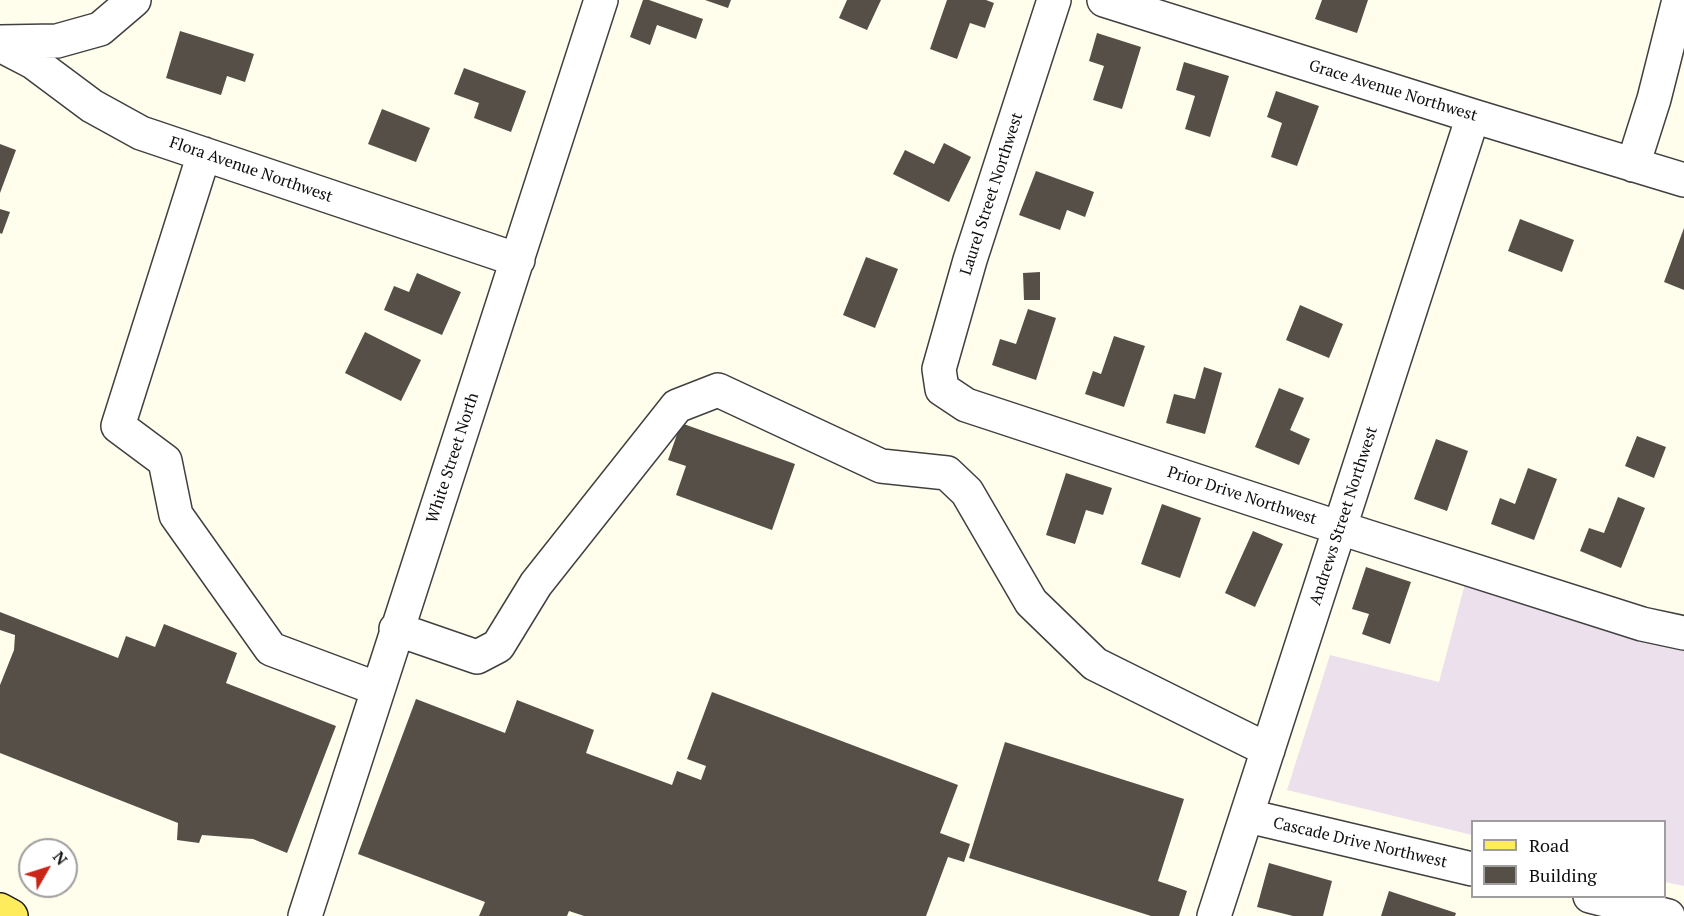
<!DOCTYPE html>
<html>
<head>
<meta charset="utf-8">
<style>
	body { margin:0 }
	#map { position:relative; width:1684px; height:916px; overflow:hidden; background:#fffeec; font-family:"PT Serif",serif }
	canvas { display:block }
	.legend { position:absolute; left:1471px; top:820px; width:195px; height:78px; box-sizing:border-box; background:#fff; border:2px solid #9e9e9e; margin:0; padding:8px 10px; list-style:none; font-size:18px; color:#0d0d0d }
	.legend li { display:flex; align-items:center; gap:12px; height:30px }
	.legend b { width:30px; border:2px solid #9e9e9e }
	.north { position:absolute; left:18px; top:838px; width:60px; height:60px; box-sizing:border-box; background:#fff; border:2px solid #9e9e9e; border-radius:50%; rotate:51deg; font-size:16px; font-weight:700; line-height:24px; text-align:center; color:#0d0d0d }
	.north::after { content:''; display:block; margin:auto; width:21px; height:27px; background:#c92618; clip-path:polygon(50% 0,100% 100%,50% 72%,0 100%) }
</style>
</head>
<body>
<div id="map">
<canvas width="1684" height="916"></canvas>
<ul class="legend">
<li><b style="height:8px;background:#ffec5c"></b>Road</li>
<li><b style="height:16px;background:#564f48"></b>Building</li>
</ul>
<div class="north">N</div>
</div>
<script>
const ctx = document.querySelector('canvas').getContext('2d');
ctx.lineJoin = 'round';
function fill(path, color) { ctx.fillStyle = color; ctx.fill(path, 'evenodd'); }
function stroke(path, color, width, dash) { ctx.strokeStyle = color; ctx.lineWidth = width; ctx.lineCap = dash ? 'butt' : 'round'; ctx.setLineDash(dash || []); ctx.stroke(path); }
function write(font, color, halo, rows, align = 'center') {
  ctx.font = font + ' "PT Serif",serif'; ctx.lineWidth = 6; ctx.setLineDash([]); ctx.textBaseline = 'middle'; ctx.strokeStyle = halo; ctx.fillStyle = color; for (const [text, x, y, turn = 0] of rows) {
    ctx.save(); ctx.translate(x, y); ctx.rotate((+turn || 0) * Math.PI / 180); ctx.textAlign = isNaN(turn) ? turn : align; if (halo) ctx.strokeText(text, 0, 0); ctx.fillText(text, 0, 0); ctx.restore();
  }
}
const industrial = new Path2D(`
	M 1466,580 L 1684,649 L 1684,886 L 1665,882 L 1664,822 L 1472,822 L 1472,835 L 1287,790 L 1330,655 L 1439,682 Z`);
const building = new Path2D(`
	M 643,0 L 649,0 L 703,19 L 696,39 L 657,25 L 650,45 L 630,37 Z
	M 705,0 L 731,0 L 728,8 Z
	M 847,0 L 881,0 L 867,30 L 839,18 Z
	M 947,0 L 986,0 L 994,3 L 985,28 L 970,23 L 957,59 L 930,49 Z
	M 1322,0 L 1368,0 L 1357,33 L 1315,19 Z
	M 180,31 L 254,54 L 245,82 L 227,76 L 221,95 L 166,78 Z
	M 1097,33 L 1141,47 L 1122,109 L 1093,100 L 1104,66 L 1089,61 Z
	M 1184,62 L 1229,76 L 1210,137 L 1185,129 L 1195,96 L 1176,90 Z
	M 464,68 L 526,91 L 511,132 L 474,118 L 479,103 L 454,94 Z
	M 1276,91 L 1319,106 L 1297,166 L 1271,157 L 1282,123 L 1267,117 Z
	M 382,109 L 430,128 L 416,162 L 368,144 Z
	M 944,143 L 971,157 L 949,202 L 893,174 L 905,150 L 934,164 Z
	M 0,144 L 16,150 L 0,193 Z
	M 1036,171 L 1094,192 L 1085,217 L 1067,210 L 1060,230 L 1019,215 Z
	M 0,209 L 10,212 L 2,234 L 0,233 Z
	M 1520,219 L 1574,240 L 1562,272 L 1508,251 Z
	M 1684,228 L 1684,290 L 1664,282 Z
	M 866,257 L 898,269 L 875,328 L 843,315 Z
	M 1040,272 L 1040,300 L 1024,300 L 1023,273 Z
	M 417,273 L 461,292 L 442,335 L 384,310 L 394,286 L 409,292 Z
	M 1300,305 L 1343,324 L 1329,358 L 1286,340 Z
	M 1028,309 L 1056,318 L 1036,380 L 992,365 L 1000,339 L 1016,344 Z
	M 365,332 L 421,360 L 401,401 L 345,373 Z
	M 1114,336 L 1145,346 L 1124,407 L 1085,394 L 1093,371 L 1101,374 Z
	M 1204,367 L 1222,373 L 1205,434 L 1166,423 L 1174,394 L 1195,399 Z
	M 1279,388 L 1304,398 L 1290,430 L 1310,439 L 1299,465 L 1255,447 Z
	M 681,423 L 795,464 L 772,530 L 676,495 L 686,466 L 668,460 Z
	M 1637,436 L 1666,447 L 1654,478 L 1625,466 Z
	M 1436,439 L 1468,451 L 1447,511 L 1414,499 Z
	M 1528,468 L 1557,479 L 1534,540 L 1491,524 L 1500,498 L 1515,504 Z
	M 1066,473 L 1112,488 L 1103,515 L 1086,510 L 1075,544 L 1046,535 Z
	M 1618,497 L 1645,508 L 1621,568 L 1580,551 L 1589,528 L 1604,533 Z
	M 1162,504 L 1201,518 L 1180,578 L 1141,564 Z
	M 1253,531 L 1283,544 L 1255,607 L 1225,593 Z
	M 1366,567 L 1411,582 L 1390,644 L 1362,634 L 1369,614 L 1352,609 Z
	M 0,612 L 118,658 L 126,636 L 155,647 L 164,624 L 237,653 L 226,683 L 336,726 L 287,853 L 253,839 L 202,835 L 199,843 L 177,840 L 178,823 L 0,753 L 0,685 L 14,650 L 15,635 L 0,630 Z
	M 712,692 L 958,785 L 940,833 L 970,844 L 964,862 L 948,857 L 926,916 L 584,916 L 569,911 L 567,916 L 479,916 L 485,902 L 358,854 L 416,699 L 505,733 L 517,700 L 594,730 L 586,753 L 672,785 L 677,771 L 701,780 L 706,766 L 687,759 Z
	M 1005,742 L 1184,799 L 1158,881 L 1187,891 L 1179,916 L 1151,916 L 969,858 Z
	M 1269,863 L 1332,881 L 1323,916 L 1293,916 L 1257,907 Z
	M 1389,891 L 1456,913 L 1455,916 L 1381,916 Z`);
const minor = new Path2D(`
	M 1054,0 L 970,260 L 939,369 L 942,389 L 966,405 L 1340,528 L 1642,624 L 1684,633
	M 1104,0 L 1473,116 L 1684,180
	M 0,42 L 57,41 L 100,29 L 134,0
	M 0,45 L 33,62 L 92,106 L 141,133 L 518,260
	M 204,154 L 118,426 L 165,461 L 176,515 L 271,649 L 378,689
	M 1633,165 L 1654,99 L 1679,0
	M 396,629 L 477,657 L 498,646 L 536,584 L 677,406 L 718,390 L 881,466 L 947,473 L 967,492 L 1031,602 L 1095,664 L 1268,750
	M 1248,816 L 1472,869
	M 1590,896 L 1668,916
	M 305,916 L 601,0
	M 1214,916 L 1473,116`);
const major = new Path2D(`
	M 0,910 L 11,916`);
const streetNames = [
	["Grace Avenue Northwest",1393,91,17],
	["Flora Avenue Northwest",251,170,19],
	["Laurel Street Northwest",992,194,-72],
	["White Street North",453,458,-72],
	["Prior Drive Northwest",1242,496,18],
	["Andrews Street Northwest",1344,516,-72],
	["Cascade Drive Northwest",1360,843,13]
];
fill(industrial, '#ece0ec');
fill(building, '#564f48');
stroke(minor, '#404040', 36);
stroke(major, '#1e1e1e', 36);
stroke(minor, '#fff', 33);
stroke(major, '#ffec5c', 33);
write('16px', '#0d0d0d', '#fff', streetNames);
</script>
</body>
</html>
